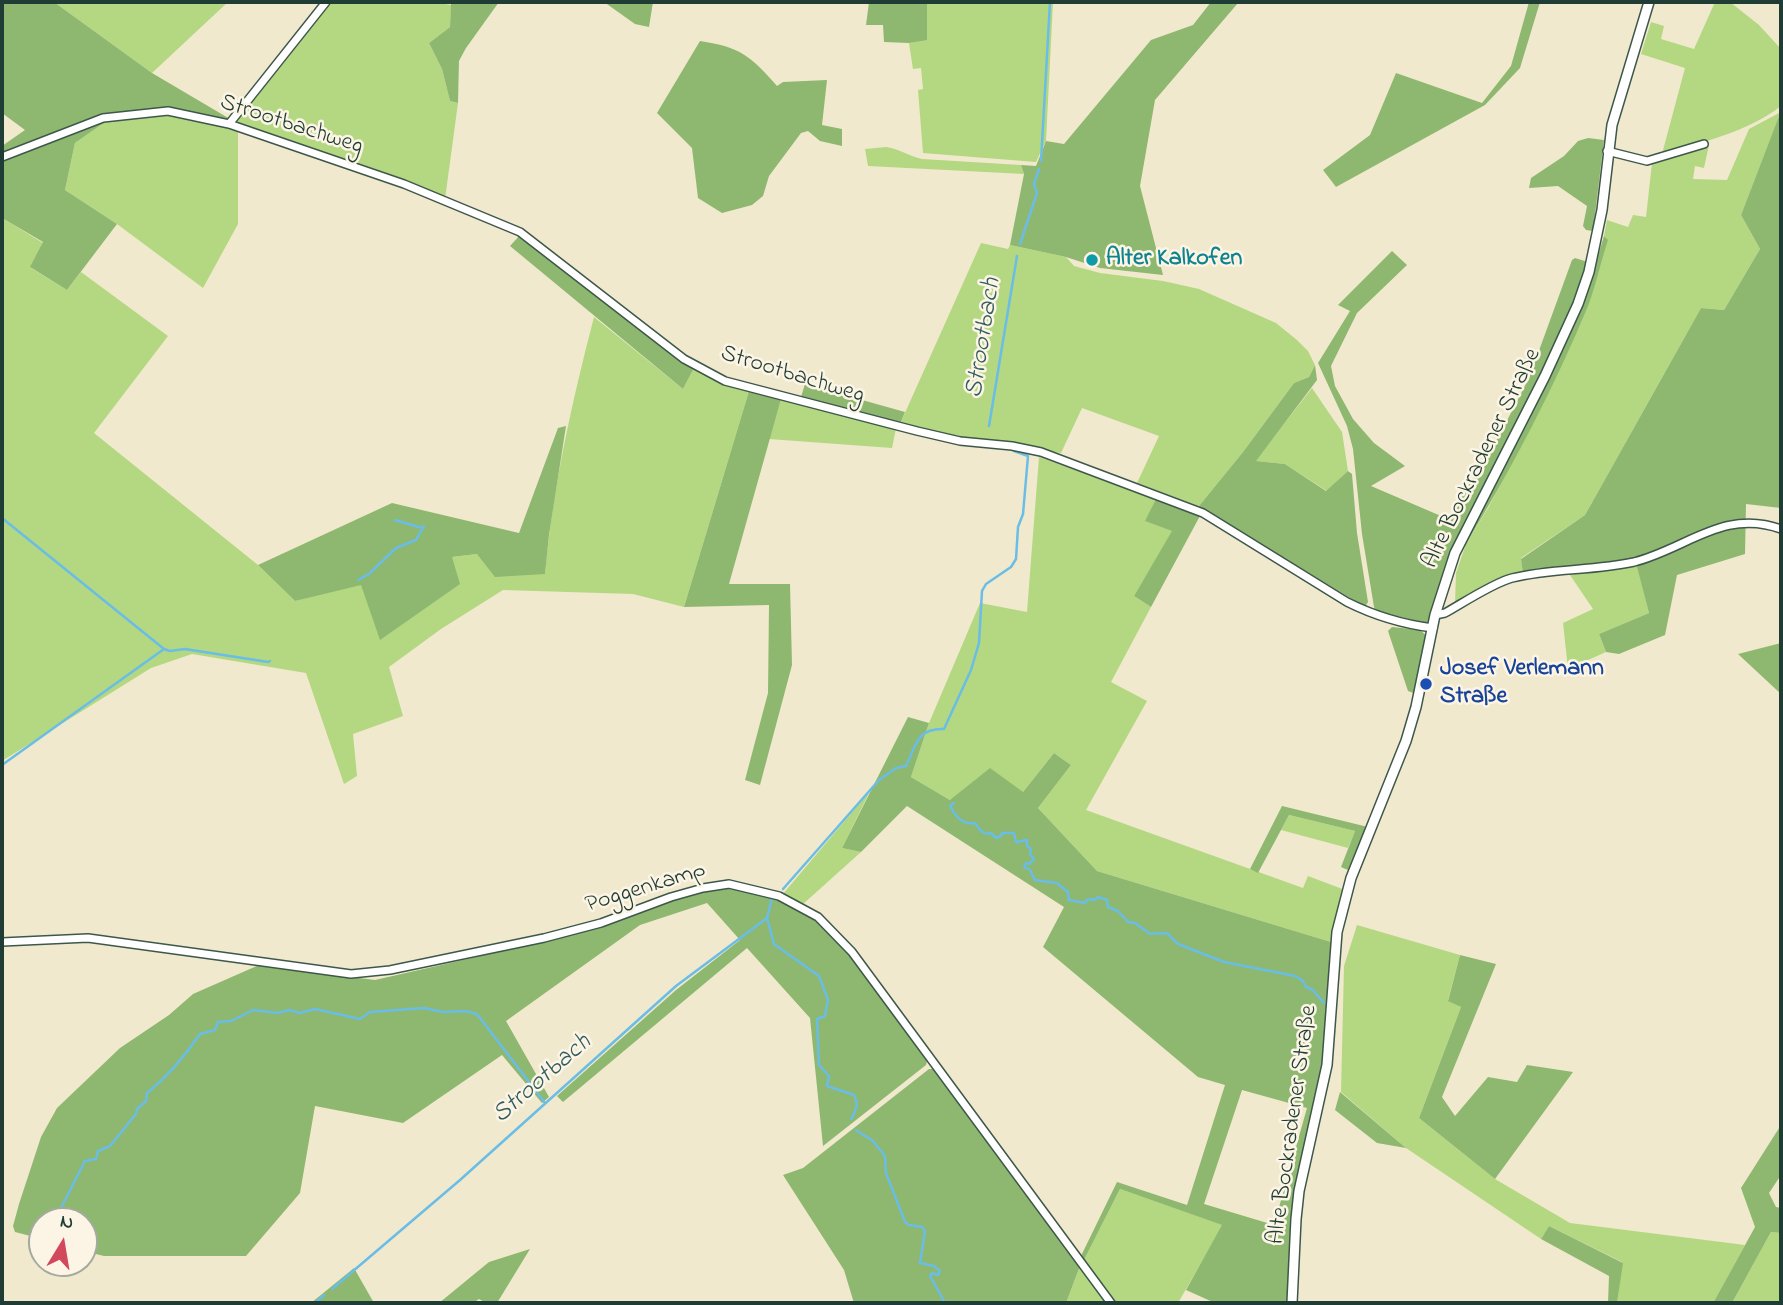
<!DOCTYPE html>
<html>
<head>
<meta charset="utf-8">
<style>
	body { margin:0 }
	#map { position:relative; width:1783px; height:1305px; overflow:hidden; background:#f1e9cd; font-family:"Indie Flower",sans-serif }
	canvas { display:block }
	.frame { position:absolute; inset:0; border:4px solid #1f3d34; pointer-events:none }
	.north { position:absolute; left:28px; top:1207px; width:70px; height:70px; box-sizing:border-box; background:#fcf5e5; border:2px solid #a4ab9e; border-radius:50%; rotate:11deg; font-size:19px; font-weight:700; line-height:28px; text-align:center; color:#1f3d34 }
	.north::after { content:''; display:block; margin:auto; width:24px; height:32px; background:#d1495b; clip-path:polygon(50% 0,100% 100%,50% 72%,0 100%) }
</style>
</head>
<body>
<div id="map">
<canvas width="1783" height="1305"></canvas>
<div class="frame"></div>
<div class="north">N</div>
</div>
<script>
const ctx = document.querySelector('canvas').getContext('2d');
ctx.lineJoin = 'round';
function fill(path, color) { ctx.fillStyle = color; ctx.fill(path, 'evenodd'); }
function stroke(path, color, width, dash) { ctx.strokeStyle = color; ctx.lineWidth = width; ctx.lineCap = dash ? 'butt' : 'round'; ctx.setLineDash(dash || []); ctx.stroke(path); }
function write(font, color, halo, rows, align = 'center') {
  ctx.font = font + ' "Indie Flower",sans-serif'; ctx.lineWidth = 5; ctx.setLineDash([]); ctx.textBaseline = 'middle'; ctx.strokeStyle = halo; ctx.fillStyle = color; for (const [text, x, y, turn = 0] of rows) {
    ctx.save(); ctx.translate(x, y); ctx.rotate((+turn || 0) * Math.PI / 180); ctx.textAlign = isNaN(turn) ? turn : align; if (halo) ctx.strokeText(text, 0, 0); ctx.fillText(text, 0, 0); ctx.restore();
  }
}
const green = new Path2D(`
	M 54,2 L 228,2 L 152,73 Z
	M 330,2 L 434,2 L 451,5 L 450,27 L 429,43 L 442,69 L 450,101 L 458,103 L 445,199 L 233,123 Z
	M 927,2 L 1053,2 L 1046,141 L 1036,162 L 923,153 L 918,90 L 923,89 L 921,68 L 913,69 L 909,43 L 927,39 Z
	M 1715,2 L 1730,2 L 1759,25 L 1781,49 L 1781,106 C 1748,132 1702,142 1662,154 L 1685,68 L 1641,54 L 1651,22 L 1664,26 L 1661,39 L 1694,49 Z
	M 1781,112 L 1741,215 L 1760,249 L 1724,310 L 1701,308 L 1585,515 L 1521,558 L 1523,574 L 1455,604 L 1456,573 L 1466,544 L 1488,508 L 1540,409 L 1588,304 L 1607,240 L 1604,236 L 1607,220 L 1628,227 L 1633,215 L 1646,217 L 1652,163 L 1709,145 L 1704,168 L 1695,166 L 1693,179 L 1727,180 L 1749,129 Z
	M 167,113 L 238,129 L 238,224 L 203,288 L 117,224 L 65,190 L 75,143 L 108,120 Z
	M 886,147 C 900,149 909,156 922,159 L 1021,165 L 1024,174 L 868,166 L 865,149 Z
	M 2,218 L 43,243 L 31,268 L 67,290 L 81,272 L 168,336 L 94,433 L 258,565 L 295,601 L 452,557 L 477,554 L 545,574 C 553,486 572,402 594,317 L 683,389 L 694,368 L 724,383 L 749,391 L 684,607 L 633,594 L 503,590 L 441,629 L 389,667 L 403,716 L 353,734 L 357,776 L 344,784 L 306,673 L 192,654 L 151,668 L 2,761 Z
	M 981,243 L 1008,249 L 1010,245 L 1066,257 L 1074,266 L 1100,273 L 1163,281 L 1199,289 L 1276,323 L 1297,340 L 1308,351 L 1315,365 L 1309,377 L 1294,383 L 1243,452 L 1199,506 L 1137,483 L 1159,436 L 1082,408 L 1061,453 L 962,439 L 900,424 Z
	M 1312,388 L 1342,432 L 1348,471 L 1327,491 L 1285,464 L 1255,461 Z
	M 781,399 L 896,428 L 892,448 L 769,439 Z
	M 1039,457 L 1156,499 L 1146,521 L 1173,531 L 1134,596 L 1151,607 L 1111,682 L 1147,701 L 1086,810 L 1303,888 L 1308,876 L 1345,890 L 1331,942 L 1097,871 L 1038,808 L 1071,765 L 1054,753 L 1023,792 L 950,800 L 911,777 L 929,723 L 980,603 L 1027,612 Z
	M 1637,564 L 1649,613 L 1599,634 L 1606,652 L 1568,669 L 1563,623 L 1593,609 L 1570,575 Z
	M 870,791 L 842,848 L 861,852 L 802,905 L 782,895 Z
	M 1289,815 L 1355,831 L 1348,848 L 1281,830 Z
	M 1357,925 L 1460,955 L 1448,1000 L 1461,1007 L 1419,1118 L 1495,1179 L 1570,1223 L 1745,1245 L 1713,1303 L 1617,1303 L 1622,1262 L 1549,1226 L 1541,1239 L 1406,1148 L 1341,1092 L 1344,966 Z
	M 1120,1189 L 1223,1225 L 1178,1303 L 1114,1303 L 1083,1262 Z
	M 1771,1232 L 1781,1233 L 1781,1303 L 1732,1303 Z
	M 1080,1266 L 1107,1303 L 1066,1303 Z`);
const forest = new Path2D(`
	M 2,2 L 54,2 L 152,73 L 230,119 L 228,122 L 169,109 L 108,120 L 75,143 L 65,190 L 117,224 L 67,290 L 30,267 L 43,242 L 2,218 L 2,146 L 25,130 L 2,113 Z
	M 451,2 L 499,2 L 466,48 L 459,61 L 458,103 L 450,101 L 442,69 L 429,43 L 450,27 Z
	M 604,2 L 653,2 L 649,27 L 635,24 Z
	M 869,2 L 927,2 L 927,40 L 909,43 L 884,42 L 883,25 L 866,25 Z
	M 1211,2 L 1238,3 L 1155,100 L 1140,186 L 1163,275 L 1100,268 L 1066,257 L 1010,245 L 1024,174 L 1021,165 L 1036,166 L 1046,141 L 1064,144 L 1151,40 L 1193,25 Z
	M 1529,2 L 1540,2 L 1520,68 L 1485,105 L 1336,187 L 1323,170 L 1370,135 L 1396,73 L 1482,103 L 1511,66 Z
	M 700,41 C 740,47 751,56 777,86 L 783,82 L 827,80 L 822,125 L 842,129 L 842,146 L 820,141 L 808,131 L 801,133 L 769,176 L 763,196 L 752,205 L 722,213 L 698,198 L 692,148 L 657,113 Z
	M 1781,111 L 1781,508 L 1746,504 L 1745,554 L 1677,575 L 1665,635 L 1619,654 L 1606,652 L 1599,634 L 1649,613 L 1635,559 L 1523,574 L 1521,559 L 1585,515 L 1701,308 L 1724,310 L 1760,249 L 1741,215 Z
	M 1588,138 L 1604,140 L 1593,231 L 1586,230 L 1583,226 L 1587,206 L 1558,186 L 1529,188 L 1531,178 L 1564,156 L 1578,141 Z
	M 520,235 L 694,368 L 683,389 L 510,246 Z
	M 1604,236 L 1608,240 C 1601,261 1596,285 1588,306 C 1554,388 1512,468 1466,544 L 1469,533 C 1518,436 1574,341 1604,236 Z
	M 1392,251 L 1407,265 L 1357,313 L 1331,366 L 1335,386 L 1353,419 L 1374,443 L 1405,466 L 1371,486 L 1448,519 L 1499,436 L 1529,378 L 1572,260 L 1575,258 L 1588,262 L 1575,301 L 1552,354 L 1456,541 L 1444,571 L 1430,624 L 1376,611 L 1374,607 L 1362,534 L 1353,449 L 1347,426 L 1318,363 L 1350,311 L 1338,305 Z
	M 1315,365 L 1317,380 L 1256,461 L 1285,464 L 1326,491 L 1348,471 L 1352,474 L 1357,533 L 1368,602 L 1365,607 L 1199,506 L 1243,452 L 1294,383 L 1309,377 Z
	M 805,384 L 905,412 L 900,424 L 801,397 Z
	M 749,391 L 781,399 L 729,584 L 790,584 L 792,665 L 760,785 L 745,780 L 768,693 L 769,605 L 684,607 Z
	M 566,426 L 549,535 L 545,574 L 495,577 L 477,554 L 452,557 L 460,584 L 380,640 L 361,585 L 295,601 L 258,565 L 392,503 L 519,533 L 558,428 Z
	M 1156,499 L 1201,514 L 1151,607 L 1134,596 L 1172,531 L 1145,521 Z
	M 1392,627 L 1420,630 L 1427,636 L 1416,694 L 1408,691 L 1388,631 Z
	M 1781,643 L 1781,694 L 1738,654 Z
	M 908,717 L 929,723 L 911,777 L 950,800 L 990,768 L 1023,792 L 1054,753 L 1071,765 L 1038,808 L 1097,871 L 1331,942 L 1325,1064 L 1292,1220 L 1287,1303 L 1215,1303 L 1186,1290 L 1222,1225 L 1120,1189 L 1083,1262 L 1080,1258 L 1117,1182 L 1187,1205 L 1225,1085 L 1198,1077 L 1043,947 L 1064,907 L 907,806 L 861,852 L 842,848 ZM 1242,1090 L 1307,1108 L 1274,1225 L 1204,1204 Z
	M 1282,806 L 1368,827 L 1348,870 L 1341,867 L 1355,831 L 1289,815 L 1258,873 L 1250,869 Z
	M 728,887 L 778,899 L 816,918 L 850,954 L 928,1057 L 926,1065 L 823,1146 L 810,1018 L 747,948 L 563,1102 L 557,1096 L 676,990 L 740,940 L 707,903 L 640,925 L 506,1021 L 549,1097 L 542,1103 L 502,1055 L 403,1123 L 315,1106 L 300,1193 L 246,1256 L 104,1256 L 84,1251 L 84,1221 L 42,1221 L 42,1239 L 15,1232 L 13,1226 L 19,1204 L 41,1137 L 57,1108 L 120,1048 L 169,1015 L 193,994 L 259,965 L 375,980 L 551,940 L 601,926 L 674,899 L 703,891 Z
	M 1460,955 L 1496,964 L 1442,1097 L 1455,1116 L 1488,1077 L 1517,1082 L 1527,1065 L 1573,1072 L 1495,1179 L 1419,1118 L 1461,1007 L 1448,1001 Z
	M 929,1069 L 936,1069 L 1080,1266 L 1066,1303 L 855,1303 L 853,1300 L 844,1270 L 783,1175 L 803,1168 Z
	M 1340,1092 L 1406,1148 L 1377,1143 L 1335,1110 Z
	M 1781,1125 L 1781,1175 L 1769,1193 L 1776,1207 L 1781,1208 L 1781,1233 L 1771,1232 L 1732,1303 L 1713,1303 L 1755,1227 L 1741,1188 Z
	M 1549,1226 L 1623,1263 L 1617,1303 L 1608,1303 L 1609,1276 L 1541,1239 Z
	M 530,1249 L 497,1303 L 486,1303 L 479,1299 L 473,1303 L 439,1303 L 489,1262 Z
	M 354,1268 L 374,1303 L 311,1303 Z`);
const stream = new Path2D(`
	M 1041,161 L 1050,2
	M 1020,244 L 1037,193 L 1034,184 L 1039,169
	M 989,426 L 1017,256
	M 2,518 L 164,649
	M 395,520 L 422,528
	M 358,580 L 369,574 L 396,548 L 416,540 L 424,526
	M 2,765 L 164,649 L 170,651 L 185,649 L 268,662 L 270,661
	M 954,803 L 950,806 C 956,817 962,825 975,823 L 981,831 L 987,834 L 991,833 L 996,838 L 1001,836 L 1002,833 L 1014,833 L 1016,842 L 1027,840 L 1027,846 L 1031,849 L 1030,854 L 1034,859 L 1029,864 L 1026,863 L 1024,867 L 1030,870 L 1035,880 L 1057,883 L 1068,892 L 1069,900 L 1085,903 L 1088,899 L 1095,900 L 1098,897 L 1107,900 L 1108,907 L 1118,911 L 1128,922 L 1135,923 C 1157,938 1142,933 1167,933 L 1178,944 L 1224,962 L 1295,976 L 1303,981 L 1306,987 L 1313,990 L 1324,1003
	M 783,889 L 879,780 L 896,768 L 906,766 C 916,745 917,728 944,729 L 971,670 L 979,643 L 982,591 L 986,584 L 1011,567 L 1016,559 L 1018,527 L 1023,514 L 1028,456 L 1014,451
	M 767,918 L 774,944 L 819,976 L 828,1000 L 825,1016 L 817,1019 L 819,1065 L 829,1076 L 827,1086 L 854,1095 C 859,1104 856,1111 851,1119
	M 856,1130 L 873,1141 L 885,1156 L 886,1173 L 905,1222 L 909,1225 L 922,1227 L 925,1231 L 920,1263 L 934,1266 L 940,1271 L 938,1275 L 932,1273 L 930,1276 L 945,1303
	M 60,1221 L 61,1208 L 85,1161 L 96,1159 L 98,1151 L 110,1146 L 136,1114 L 137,1109 L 146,1101 L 147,1093 C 168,1076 185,1056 200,1034 L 215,1030 L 218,1022 L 231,1021 L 253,1010 L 278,1013 L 289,1010 L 300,1013 L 315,1009 L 360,1019 L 370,1012 L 424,1008 L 443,1012 L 465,1011 L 477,1014 L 545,1103
	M 332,1289 L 460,1180 L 676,986 L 767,918 L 772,898
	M 315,1303 L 324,1295`);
const minor = new Path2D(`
	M 229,124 L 326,2
	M 1607,151 L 1647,161 L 1704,144
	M 2,157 L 103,118 L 168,111 L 229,124 L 404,184 L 520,232 L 684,359 L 725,381 L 917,431 L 960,441 L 1012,446 L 1041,452 L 1203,513 L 1347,602 C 1375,616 1401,624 1433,628
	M 1435,615 L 1445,613 C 1463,603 1493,583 1512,578 C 1551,568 1594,571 1634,562 C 1686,549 1724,508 1781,529
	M 2,942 L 88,938 L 351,974 L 390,970 L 544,938 L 601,923 L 671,897 L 703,888 L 729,884 L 779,896 L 818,917 L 852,952 L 1111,1303`);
const tertiary = new Path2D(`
	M 1292,1303 L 1296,1219 L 1299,1191 L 1327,1065 L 1337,932 L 1351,878 L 1406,741 L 1416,707 L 1435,615 L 1455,553 L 1545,376 L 1578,304 L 1589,272 L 1602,210 L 1612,125 L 1649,2`);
const markers = [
	[1092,260,7,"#0f9aa8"],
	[1426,684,7,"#1a4fb4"]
];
const streetNames = [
	["Strootbachweg",291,126,18],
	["Strootbachweg",792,376,17],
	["Alte Bockradener Straße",1483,459,-64],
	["Poggenkamp",646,889,-17],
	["Alte Bockradener Straße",1294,1125,-82]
];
const cultureNames = [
	["Alter Kalkofen",1106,260]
];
const transitNames = [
	["Josef Verlemann",1440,670],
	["Straße",1440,698]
];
const waterNames = [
	["Strootbach",985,338,-81],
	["Strootbach",543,1080,-41]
];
fill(green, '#b3d881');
fill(forest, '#8eb86f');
stroke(stream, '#6abde6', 2.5);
stroke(minor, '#3e574b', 10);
stroke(tertiary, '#3e574b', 12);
stroke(minor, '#fff', 7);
stroke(tertiary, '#fff', 9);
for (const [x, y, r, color] of markers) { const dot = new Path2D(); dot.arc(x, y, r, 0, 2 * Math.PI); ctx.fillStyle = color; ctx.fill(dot); stroke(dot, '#fcf5e5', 2.5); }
write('24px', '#1f3d34', '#fcf5e5', streetNames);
write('bold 24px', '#0d838f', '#fcf5e5', cultureNames, 'left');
write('bold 24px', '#164399', '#fcf5e5', transitNames, 'left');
write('italic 26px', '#325d60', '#fcf5e5', waterNames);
</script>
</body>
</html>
